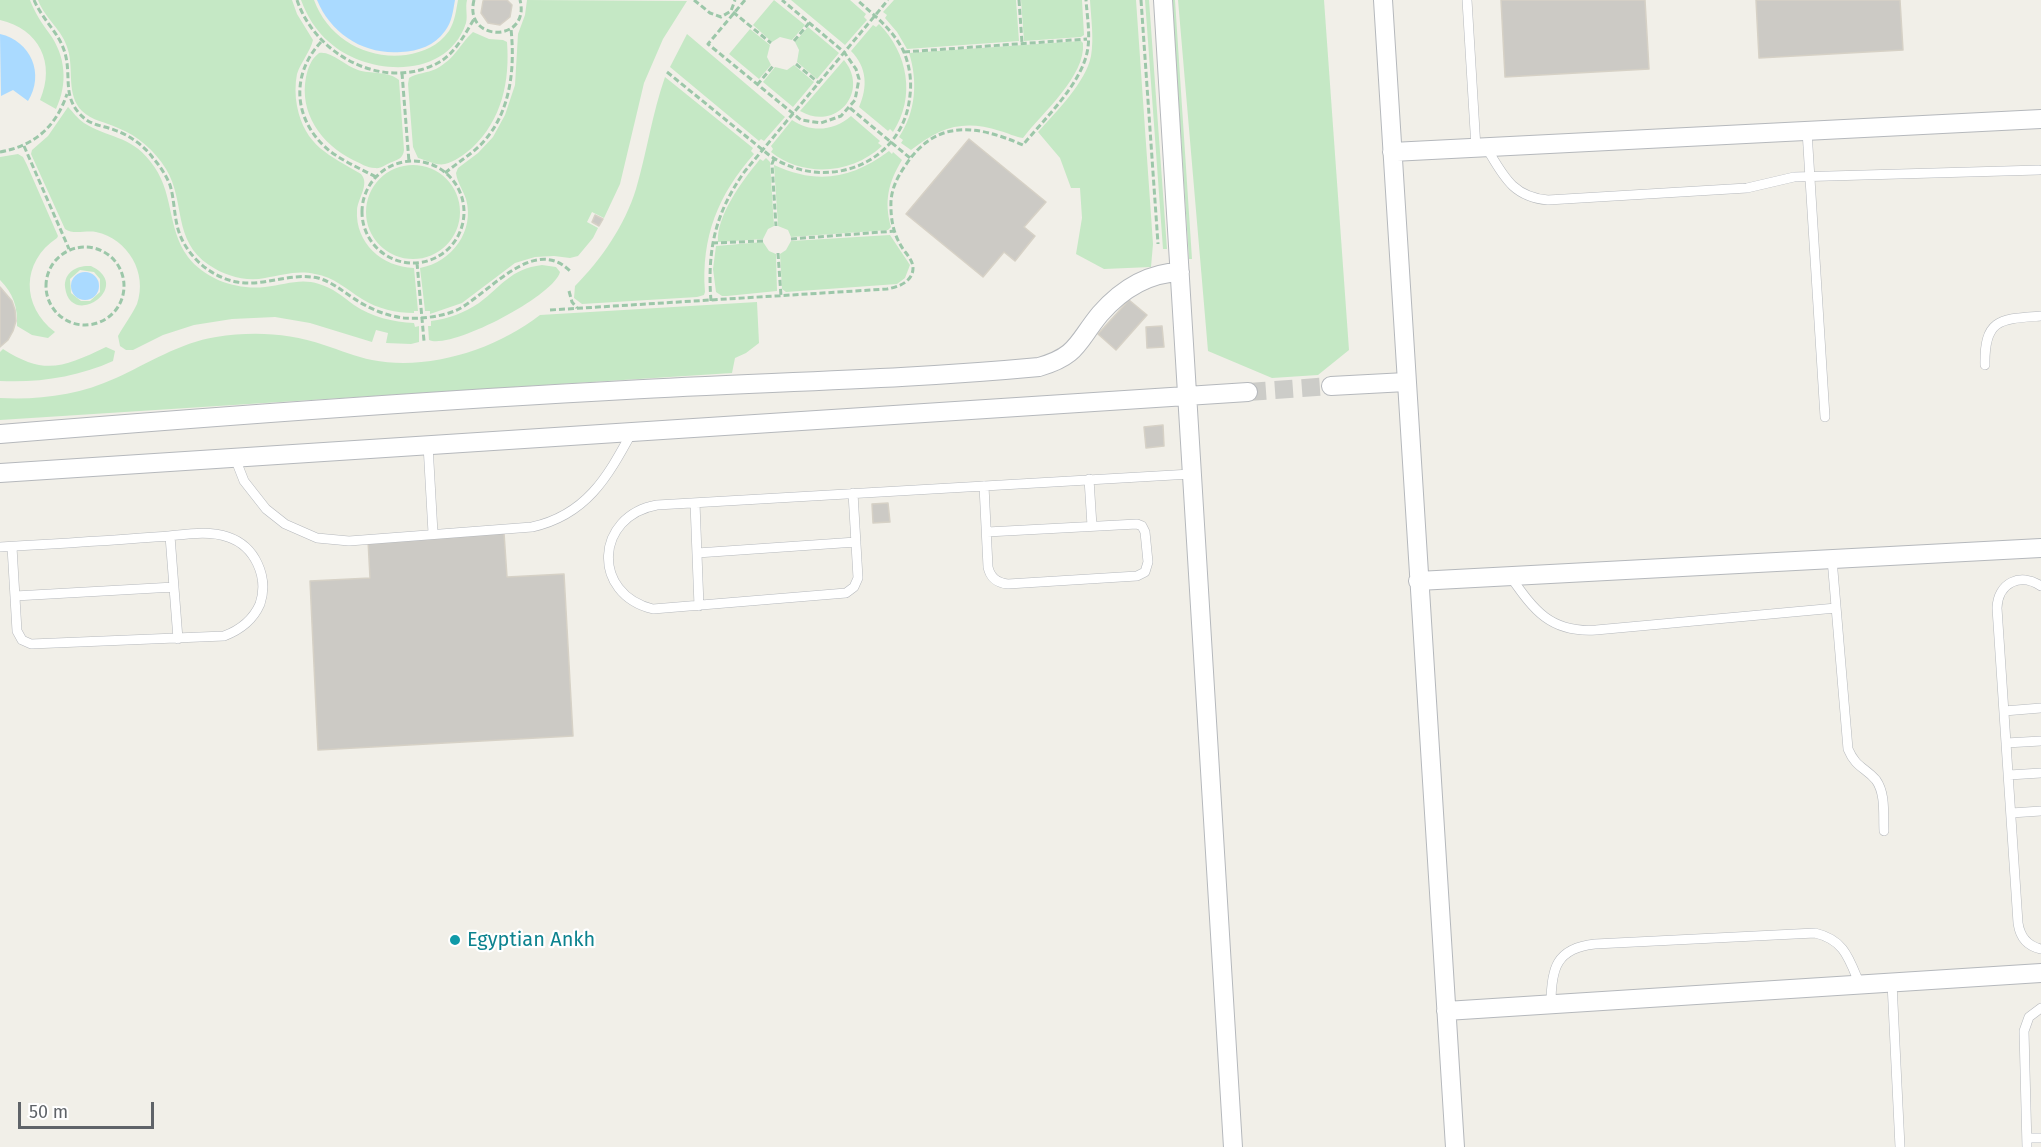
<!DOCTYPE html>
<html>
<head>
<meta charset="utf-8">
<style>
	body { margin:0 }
	#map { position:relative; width:2041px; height:1147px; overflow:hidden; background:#f1efe8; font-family:"Fira Sans",sans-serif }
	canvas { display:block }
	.scale { position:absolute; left:18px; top:1102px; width:136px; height:27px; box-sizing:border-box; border:3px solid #5f6368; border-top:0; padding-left:8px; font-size:18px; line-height:21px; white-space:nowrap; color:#5f6368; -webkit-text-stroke:4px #fff; paint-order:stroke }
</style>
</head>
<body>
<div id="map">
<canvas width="2041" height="1147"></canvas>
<div class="scale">50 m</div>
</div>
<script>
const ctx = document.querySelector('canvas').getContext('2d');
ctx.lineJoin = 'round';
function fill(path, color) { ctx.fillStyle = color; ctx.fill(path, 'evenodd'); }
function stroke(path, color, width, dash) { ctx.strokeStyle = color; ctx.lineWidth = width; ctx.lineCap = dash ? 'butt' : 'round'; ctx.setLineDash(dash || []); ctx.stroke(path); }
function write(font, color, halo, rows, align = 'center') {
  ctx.font = font + ' "Fira Sans",sans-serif'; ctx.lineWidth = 4.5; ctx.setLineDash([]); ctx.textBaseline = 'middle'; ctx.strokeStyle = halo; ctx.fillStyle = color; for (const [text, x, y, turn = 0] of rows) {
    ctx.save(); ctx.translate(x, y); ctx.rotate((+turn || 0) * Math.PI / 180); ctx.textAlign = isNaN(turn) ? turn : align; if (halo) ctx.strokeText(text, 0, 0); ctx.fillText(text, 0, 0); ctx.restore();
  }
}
const green = new Path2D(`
	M 0,0 L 30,0 C 35,13 41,22 49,33 C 66,56 68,84 56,109 L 40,100 C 56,63 39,29 0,20 Z
	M 38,0 L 292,0 L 297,14 L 313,40 C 310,52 301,62 297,74 C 295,84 295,96 297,106 C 305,146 329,155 361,174 C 370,184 358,198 357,210 C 355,243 382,267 414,268 L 418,311 L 414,311 L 414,313 C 396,313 378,309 362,299 C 346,289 334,277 315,274 C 297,270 283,275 265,278 C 246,282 225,276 209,265 C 172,240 186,202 166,169 C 154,150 138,136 118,128 C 106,122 92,121 82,111 C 66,95 74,70 68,50 C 63,30 45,19 38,0 Z
	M 301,0 L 314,0 C 328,38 366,60 406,55 C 424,52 438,46 449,31 C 455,21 456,11 458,0 L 467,0 C 465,8 468,16 466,23 C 447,81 366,76 329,42 C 316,31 307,16 301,0 Z
	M 527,0 L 687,1 L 663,39 L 644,83 L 620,184 L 604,218 L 592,212 L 587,222 L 598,228 L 593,238 L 578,256 L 570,258 L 554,256 L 535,257 L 515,263 L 462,303 L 430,314 L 430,311 L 425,311 L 420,268 C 452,262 475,231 466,199 C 463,190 457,182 456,173 L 458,168 L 478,153 L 493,137 L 505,115 L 515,85 L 518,34 L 525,15 Z
	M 774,0 L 805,25 L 792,40 L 780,37 L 772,42 L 753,25 Z
	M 791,0 L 850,0 L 866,14 L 864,17 L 867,20 L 845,45 Z
	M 894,0 L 1016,0 L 1019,41 L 907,49 L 897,32 L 885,18 L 887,15 L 883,12 Z
	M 1021,0 L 1082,0 L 1084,35 L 1081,37 L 1024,41 Z
	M 1090,0 L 1136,0 L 1153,244 L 1151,267 L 1104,269 L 1076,254 L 1082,218 L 1080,188 L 1071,188 L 1060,158 L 1038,132 C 1056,112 1086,82 1091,56 C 1094,38 1091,18 1090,0 Z
	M 1145,0 L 1149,0 L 1167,249 L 1163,249 Z
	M 1172,0 L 1175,0 L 1192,259 L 1189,259 Z
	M 1178,0 L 1324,0 L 1349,350 L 1318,375 L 1272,378 L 1208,351 Z
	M 879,24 C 908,53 916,97 893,132 L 890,129 L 888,131 L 859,107 C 868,87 867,67 851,51 L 873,25 L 876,27 Z
	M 808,27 L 839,53 L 817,79 L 797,62 L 799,50 L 795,42 Z
	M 750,29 L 770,45 L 767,57 L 771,65 L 759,79 L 729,54 Z
	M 473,32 L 489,39 L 503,40 L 507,42 C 510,81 502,120 472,148 C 465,154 454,162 445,164 C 436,166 426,160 418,158 L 413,147 L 408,84 L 409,78 C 417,73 427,73 436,69 C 456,58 459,45 473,32 Z
	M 687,34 L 785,117 L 764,141 L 761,139 L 759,141 L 670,67 Z
	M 1081,41 L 1083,43 C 1086,76 1042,113 1023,138 C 1015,137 1008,133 1000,131 C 963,119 941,127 911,150 L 901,143 L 903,140 L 899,137 C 916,112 918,81 909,53 Z
	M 319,53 C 332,51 345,66 358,70 C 370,74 389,71 399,80 L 404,150 C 403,158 399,159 392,162 C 386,164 381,169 375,168 C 367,168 360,163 353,160 C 321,144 299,113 306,77 C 308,68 311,59 319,53 Z
	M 844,60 C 870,92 836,132 800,111 Z
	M 794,65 L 814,82 L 793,107 L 763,82 L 775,67 L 787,70 Z
	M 665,77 L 753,148 L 751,151 L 754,154 C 718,195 701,237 705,292 L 704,295 L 697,297 L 582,304 L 574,298 L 575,286 C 601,260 625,225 636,189 C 647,152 652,114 665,77 Z
	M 68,107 C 73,112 78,119 84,123 C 107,138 130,135 150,161 C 175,191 166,227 188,257 C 206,280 237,290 265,287 C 285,285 300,278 319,284 C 333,288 342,296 354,305 C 372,317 393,322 414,323 L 415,327 L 419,326 L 419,342 L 411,344 L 386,343 L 388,333 L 376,330 L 372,342 L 310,323 L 275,317 L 232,319 L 194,325 L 163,335 L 133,350 L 126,350 L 120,346 L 118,336 C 124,325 132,315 137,304 C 148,273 128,239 96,232 C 86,230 73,235 65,229 L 31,154 L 32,150 L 48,136 Z
	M 851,116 L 880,141 L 878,143 L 882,146 C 852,174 804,178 771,152 L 773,149 L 771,146 L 792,120 C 811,133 834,131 851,116 Z
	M 889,151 L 892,154 L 893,152 L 902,160 C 888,183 884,201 891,227 L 888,230 L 791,237 L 788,230 L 778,226 L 774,165 C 818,185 851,179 889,151 Z
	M 18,154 L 23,157 L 27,165 L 58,236 L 57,238 C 21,262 21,306 55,332 L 48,338 L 32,335 L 17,326 C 18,307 13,293 0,280 L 0,157 Z
	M 766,158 L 770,162 L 774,226 L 768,229 L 763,239 L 718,242 C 716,217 742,181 757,163 L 760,159 L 763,161 Z
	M366 212a47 47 0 1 1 94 0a47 47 0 1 1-94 0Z
	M 890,235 L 910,265 L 905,278 L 897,284 L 786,292 L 782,289 L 780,254 L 786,250 L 791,241 Z
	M 763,242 L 769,251 L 776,254 L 777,291 L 727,296 L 722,296 L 716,292 L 713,269 L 716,246 Z
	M 542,265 L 556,267 L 560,272 C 554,296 451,350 429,340 L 428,326 L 431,326 L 431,321 C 448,319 464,313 479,303 C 502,286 510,269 542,265 Z
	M 91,266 C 135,287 70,330 65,287 C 64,272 77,265 91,266 ZM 80,270 L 94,272 L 100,279 L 100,292 L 90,301 L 81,301 L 71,293 L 70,279 Z
	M 757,302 L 759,343 L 746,353 L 735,358 L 732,373 L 0,420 L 0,398 C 40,400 79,395 116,378 C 149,363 179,343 216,337 C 253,331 289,333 324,345 C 340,350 356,357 372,360 C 428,371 495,350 540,315 Z
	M 106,347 L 115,351 L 113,361 C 78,377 38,383 0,381 L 0,352 L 3,349 C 45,376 64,367 106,347 Z`);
const water = new Path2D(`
	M 317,0 L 455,0 C 453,11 452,22 445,31 C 434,46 419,51 401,52 C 364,55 331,34 317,0 Z
	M 0,34 C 31,41 45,74 28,101 L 13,90 L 1,96 Z
	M71 286a14 14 0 1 1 28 0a14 14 0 1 1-28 0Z`);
const building = new Path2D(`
	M 484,0 L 507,0 L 512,5 L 510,17 L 500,25 L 488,23 L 481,13 L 483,1 Z
	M 1501,0 L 1645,0 L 1649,69 L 1505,77 Z
	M 1756,0 L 1900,0 L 1903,50 L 1759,58 Z
	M 969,139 L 1046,202 L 1024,227 L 1035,236 L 1015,261 L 1004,252 L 983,277 L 906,214 Z
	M 595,215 L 603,219 L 599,226 L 592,222 Z
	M 0,287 L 12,301 L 15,310 L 16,321 L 13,331 L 8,340 L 0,347 Z
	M 1129,300 L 1147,315 L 1116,350 L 1098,334 Z
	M 1162,326 L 1164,347 L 1147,348 L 1146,327 Z
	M 1163,425 L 1164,446 L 1146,448 L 1144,427 Z
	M 888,503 L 890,522 L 873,523 L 872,504 Z
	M 504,533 L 507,577 L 564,574 L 573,736 L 318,750 L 310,581 L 370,578 L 368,540 Z`);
const minorTunnel = new Path2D(`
	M 1248,392 L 1331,386`);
const path = new Path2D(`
	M 34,0 C 42,19 58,32 64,50 C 73,76 60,97 84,118 C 93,126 106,126 117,131 C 131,136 145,147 153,158 C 160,166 166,175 170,185 C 174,198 174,212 177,225 C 183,253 209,277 237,282 C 265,287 290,272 318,278 C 332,282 341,290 353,298 C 368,308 386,316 404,318 C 421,319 441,317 457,310 C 488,295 534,233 571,272
	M 297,0 C 315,54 381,91 436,64 C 454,55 464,36 474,19
	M 474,0 C 463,43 531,43 520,0
	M 694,0 L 710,13 L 721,17 L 731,11 L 735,0
	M 745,0 L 708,44 L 801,120 L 821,123 L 841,116 L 855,100 L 859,79 L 856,69 L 844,52 L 782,0
	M 1019,0 L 1022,43
	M 1141,0 L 1158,244
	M 733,12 L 771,43
	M 794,41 L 809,23
	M 321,42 C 289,76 294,123 331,152 C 345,162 361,169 376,177
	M 904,52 L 1087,39
	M 796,64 L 819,83
	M 667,72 L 769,155 C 824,194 904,165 910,95 C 912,80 909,63 903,50 C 892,29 874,15 857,0
	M 402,73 L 409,162
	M 757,85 L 773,66
	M 850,108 L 910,158
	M 24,146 L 69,249
	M 0,152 C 34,146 56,127 67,94
	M 774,159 L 772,164 L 776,226
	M362 212a51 51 0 1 1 102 0a51 51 0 1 1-102 0Z
	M 445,173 C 458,162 474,153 485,140 C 511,110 515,67 511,29
	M 791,239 L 895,231
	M 712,243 L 763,241
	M46 286a39 39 0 1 1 78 0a39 39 0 1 1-78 0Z
	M 778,253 L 781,296
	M 417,263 L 424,341
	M 569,291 L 572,302 L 577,308
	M 711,301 C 707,250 715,213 745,171 L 888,0
	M 550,310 L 887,289 C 898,287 913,282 913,268 C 913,259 904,252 900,244 C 894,234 891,220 891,208 C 890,192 896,179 905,166 C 936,118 977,125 1023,145 C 1044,119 1084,82 1088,47 C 1090,32 1087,15 1086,0`);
const service = new Path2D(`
	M 1467,0 L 1476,148
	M 1807,131 L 1825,417
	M 1486,147 C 1503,175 1512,197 1548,200 L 1747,188 L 1794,177 L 2039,170
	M 1985,365 C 1984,318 2001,319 2041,316
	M 428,445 L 433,533
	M 235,458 L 244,481 L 266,509 L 285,524 L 317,538 L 349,541 L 532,527 C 586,515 607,478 632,432
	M 1089,479 L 1092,526
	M 984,486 L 988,567 C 990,577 997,583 1008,584 L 1137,576 L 1145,572 L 1148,562 L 1145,532 L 1142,526 L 1137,524 L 987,532
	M 853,493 L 858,578 L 854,587 L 846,593 L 653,609 C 591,594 595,516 657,505 L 1191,474
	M 695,503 L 699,606
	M 170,536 L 178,639
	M 0,547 C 52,544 103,541 155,537 C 178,536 206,529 228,537 C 255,546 269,577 260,604 C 253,620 240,630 224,636 L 31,644 L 22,640 L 17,631 L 12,547
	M 697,553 L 856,542
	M 1832,559 L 1848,749 C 1856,768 1865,767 1876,780 C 1886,794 1883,815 1884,831
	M 1510,576 C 1534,610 1550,633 1596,630 L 1836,608
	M 2041,586 C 2020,572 1998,583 1997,608 L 2018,923 C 2020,937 2027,946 2041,949
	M 15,596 L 174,587
	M 2004,711 L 2041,708
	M 2006,743 L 2041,741
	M 2009,775 L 2041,773
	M 2011,813 L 2041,811
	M 1892,983 L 1900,1147
	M 1551,1004 C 1551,969 1556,948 1595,944 L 1815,933 C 1845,940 1849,959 1860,985
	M 2027,1138 L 2041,1138
	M 2027,1147 L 2024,1031 L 2029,1017 L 2041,1008`);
const minor = new Path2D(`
	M 1163,0 L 1233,1147
	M 1383,0 L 1455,1147
	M 1392,152 L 2041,119
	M 1331,386 L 1406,382
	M 0,434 C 209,417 417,401 626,390 C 763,382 901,380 1039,367 C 1078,356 1077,342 1100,314 C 1121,290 1148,273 1180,272
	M 0,473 L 1248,392
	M 1418,581 L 2041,548
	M 1446,1011 L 2041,973`);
const markers = [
	[455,940,6,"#0f9aa8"]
];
const cultureNames = [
	["Egyptian Ankh",467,940]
];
fill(green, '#c5e8c5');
fill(water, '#aadaff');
fill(building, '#cccac5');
stroke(building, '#d6d1c6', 1.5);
stroke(minorTunnel, '#ccccc8', 18, [18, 9]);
stroke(service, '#b5b8bc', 10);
stroke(minor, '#b5b8bc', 20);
stroke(path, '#9cc7a9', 3, [6, 3]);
stroke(service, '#fff', 9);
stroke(minor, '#fff', 18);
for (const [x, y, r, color] of markers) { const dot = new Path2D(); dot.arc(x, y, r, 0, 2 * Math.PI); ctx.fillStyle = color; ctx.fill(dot); stroke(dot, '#fff', 2); }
write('20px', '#0d838f', '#fff', cultureNames, 'left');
</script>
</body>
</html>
